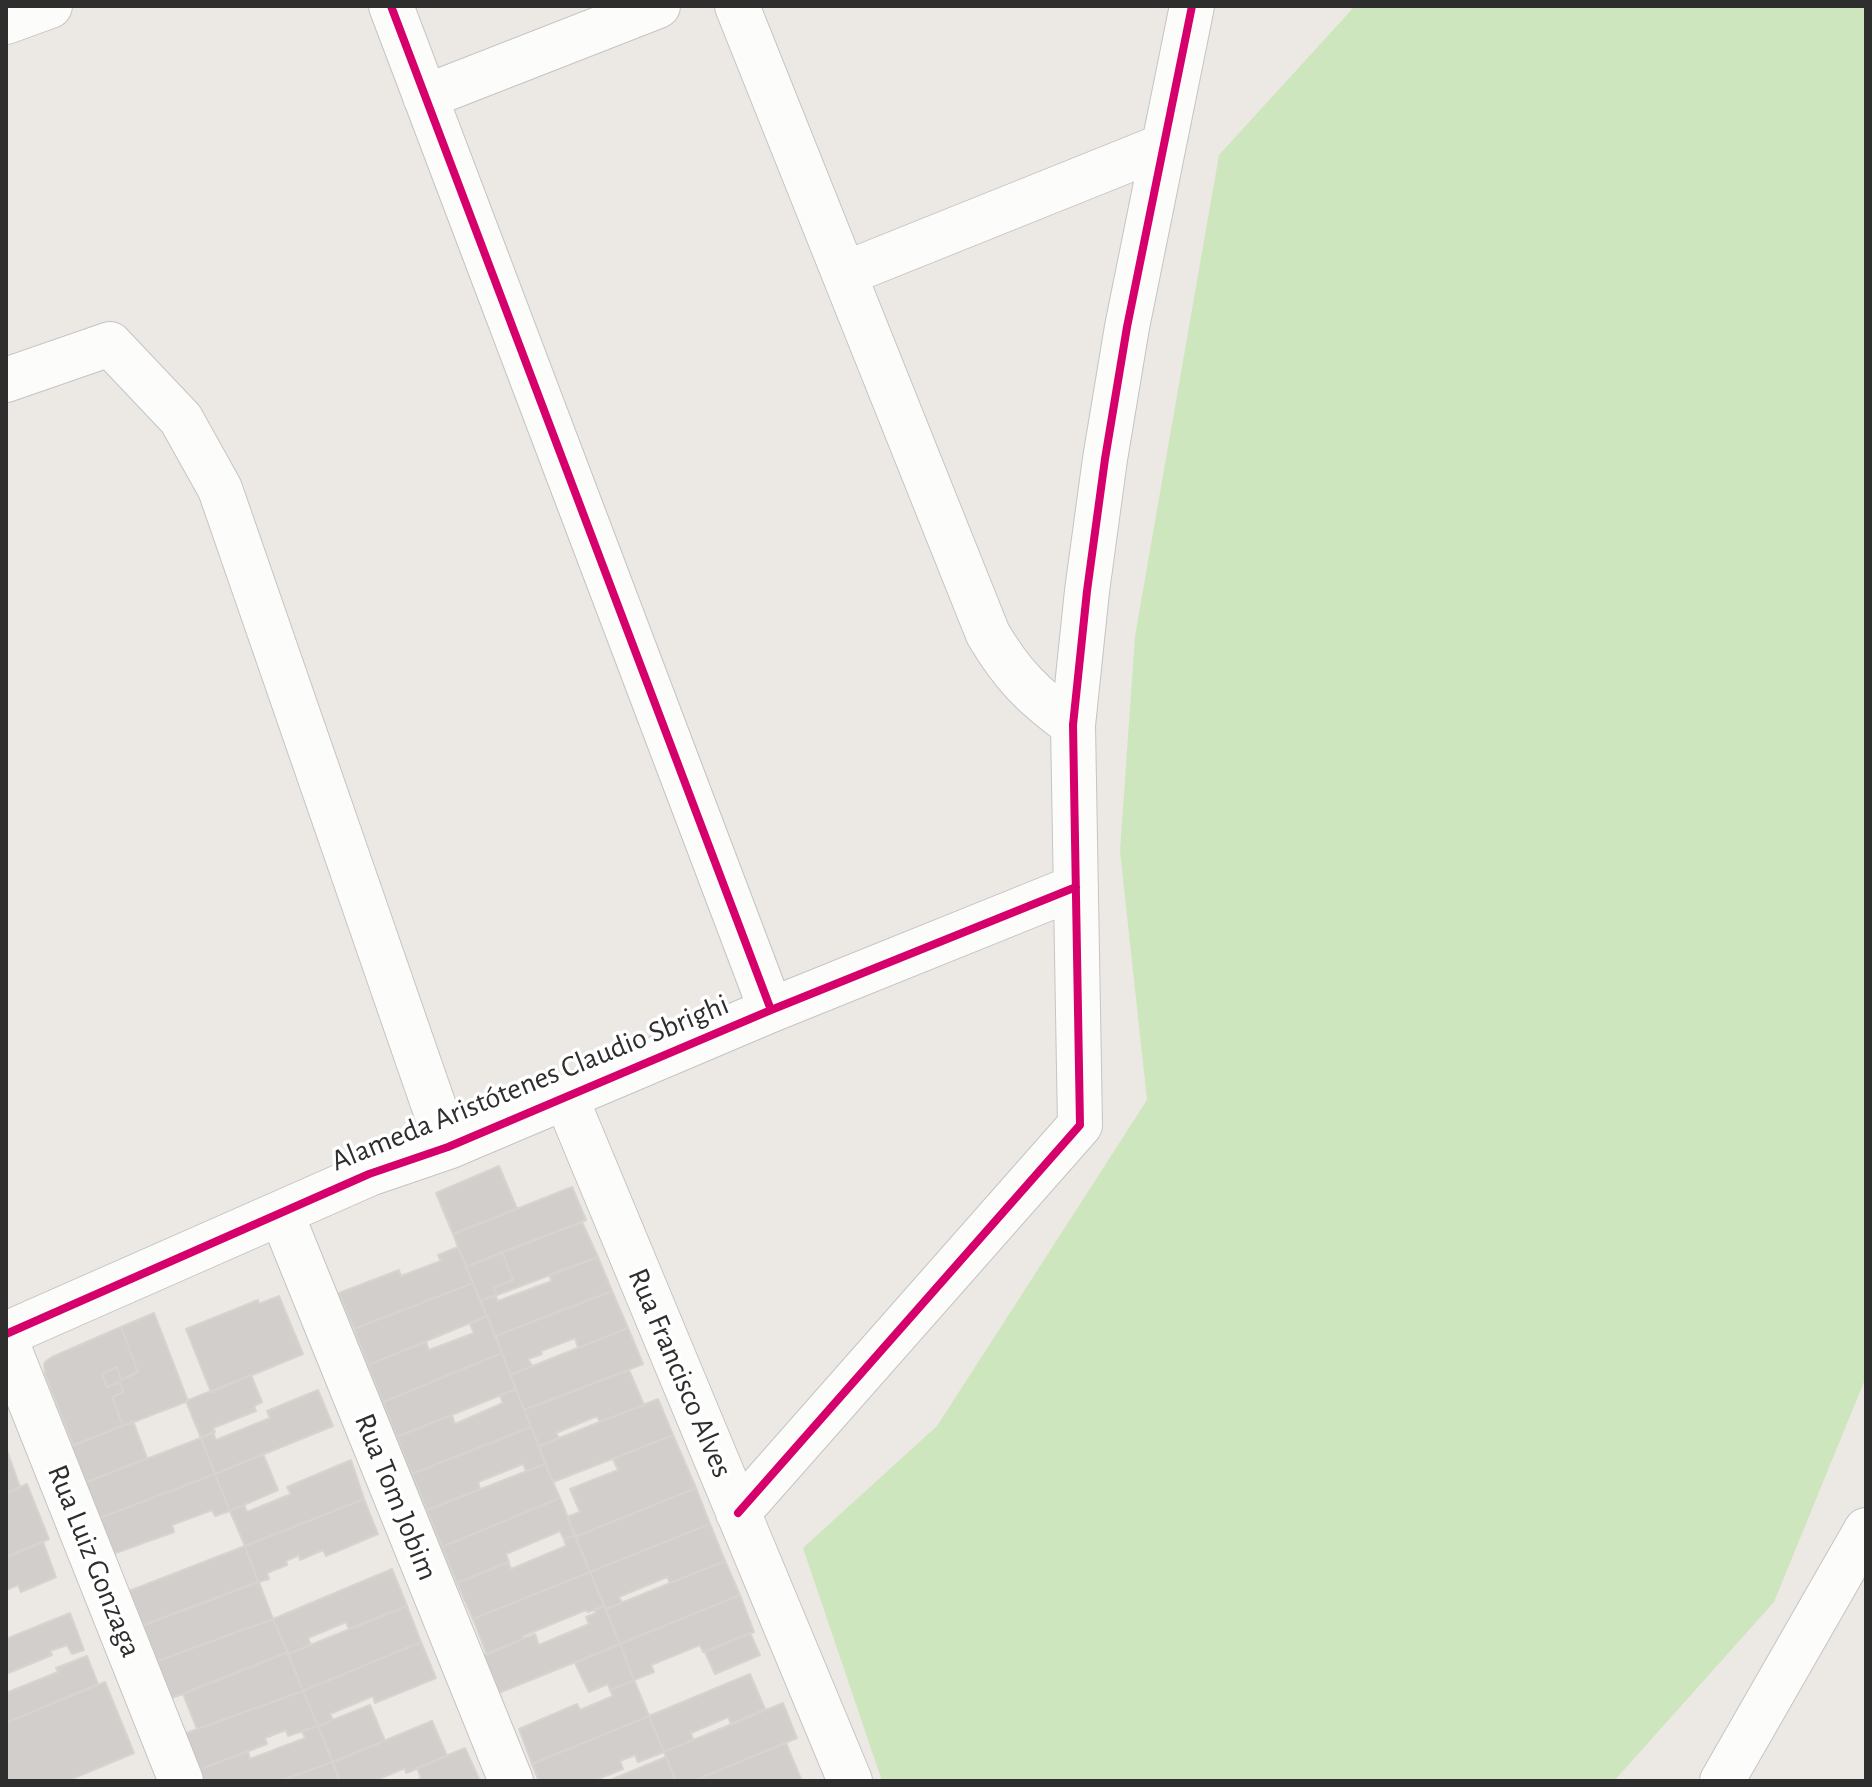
<!DOCTYPE html>
<html>
<head>
<meta charset="utf-8">
<style>
	body { margin:0 }
	#map { position:relative; width:1872px; height:1787px; overflow:hidden; background:#ece8e4; font-family:"Alegreya Sans",sans-serif }
	canvas { display:block }
	.frame { position:absolute; inset:0; border:8px solid #2e2e2e; pointer-events:none }
</style>
</head>
<body>
<div id="map">
<canvas width="1872" height="1787"></canvas>
<div class="frame"></div>
</div>
<script>
const ctx = document.querySelector('canvas').getContext('2d');
ctx.lineJoin = 'round';
function fill(path, color) { ctx.fillStyle = color; ctx.fill(path, 'evenodd'); }
function stroke(path, color, width, dash) { ctx.strokeStyle = color; ctx.lineWidth = width; ctx.lineCap = dash ? 'butt' : 'round'; ctx.setLineDash(dash || []); ctx.stroke(path); }
function write(font, color, halo, rows, align = 'center') {
  ctx.font = font + ' "Alegreya Sans",sans-serif'; ctx.lineWidth = 7; ctx.setLineDash([]); ctx.textBaseline = 'middle'; ctx.strokeStyle = halo; ctx.fillStyle = color; for (const [text, x, y, turn = 0] of rows) {
    ctx.save(); ctx.translate(x, y); ctx.rotate((+turn || 0) * Math.PI / 180); ctx.textAlign = isNaN(turn) ? turn : align; if (halo) ctx.strokeText(text, 0, 0); ctx.fillText(text, 0, 0); ctx.restore();
  }
}
const green = new Path2D(`
	M 1355,6 L 1866,6 L 1866,1377 L 1774,1602 L 1614,1781 L 882,1781 L 803,1548 L 937,1426 L 1147,1100 L 1120,851 L 1135,636 L 1219,155 Z`);
const building = new Path2D(`
	M 499,1166 L 517,1209 L 453,1234 L 436,1193 Z
	M 572,1187 L 586,1220 L 466,1267 L 453,1234 Z
	M 582,1222 L 598,1257 L 497,1295 L 494,1288 L 513,1280 L 502,1252 Z
	M 458,1247 L 473,1283 L 354,1329 L 339,1293 L 399,1270 L 401,1276 L 441,1261 L 438,1255 Z
	M 502,1252 L 513,1280 L 494,1288 L 497,1295 L 480,1301 L 466,1267 Z
	M 598,1257 L 612,1291 L 496,1336 L 480,1301 L 495,1295 L 498,1301 L 552,1281 L 549,1275 Z
	M 473,1283 L 487,1316 L 368,1365 L 354,1329 Z
	M 612,1291 L 628,1328 L 578,1348 L 575,1338 L 541,1351 L 542,1354 L 528,1359 L 532,1366 L 510,1375 L 496,1336 Z
	M 279,1296 L 303,1354 L 211,1392 L 186,1329 L 258,1300 L 259,1304 Z
	M 154,1313 L 188,1401 L 123,1426 L 112,1397 L 124,1392 L 119,1382 L 107,1387 L 102,1374 L 117,1367 L 121,1380 L 138,1372 L 121,1327 Z
	M 487,1316 L 502,1353 L 383,1402 L 368,1365 L 426,1342 L 429,1350 L 474,1333 L 470,1324 Z
	M 121,1327 L 138,1372 L 121,1380 L 117,1367 L 102,1374 L 107,1387 L 119,1382 L 124,1392 L 112,1397 L 123,1426 L 73,1445 L 45,1374 L 44,1364 L 46,1361 L 52,1357 Z
	M 628,1328 L 643,1364 L 524,1410 L 510,1375 Z
	M 502,1353 L 516,1389 L 397,1437 L 383,1402 Z
	M 629,1370 L 644,1405 L 600,1422 L 597,1416 L 556,1433 L 559,1438 L 539,1446 L 524,1410 Z
	M 251,1375 L 262,1402 L 254,1406 L 256,1411 L 213,1428 L 215,1432 L 201,1438 L 186,1401 Z
	M 516,1389 L 531,1427 L 412,1474 L 397,1437 L 452,1415 L 455,1424 L 503,1403 L 500,1395 Z
	M 318,1390 L 333,1426 L 215,1474 L 201,1438 L 213,1432 L 216,1440 L 270,1418 L 267,1411 Z
	M 658,1399 L 673,1435 L 553,1482 L 539,1446 Z
	M 133,1421 L 147,1458 L 84,1483 L 71,1447 Z
	M 531,1427 L 545,1464 L 526,1471 L 523,1464 L 478,1482 L 480,1489 L 427,1510 L 412,1474 Z
	M 673,1435 L 696,1488 L 575,1537 L 567,1517 L 580,1512 L 570,1489 L 618,1470 L 613,1459 Z
	M 201,1438 L 215,1474 L 97,1519 L 84,1483 Z
	M 6,1448 L 20,1487 L 6,1493 Z
	M 263,1454 L 278,1490 L 230,1511 L 215,1474 Z
	M 351,1460 L 364,1499 L 245,1546 L 230,1511 L 244,1505 L 247,1512 L 291,1494 L 287,1487 Z
	M 545,1464 L 560,1498 L 442,1547 L 427,1510 Z
	M 215,1474 L 230,1511 L 215,1516 L 212,1510 L 172,1525 L 174,1532 L 110,1555 L 97,1519 Z
	M 27,1484 L 49,1539 L 6,1557 L 6,1493 Z
	M 696,1488 L 710,1524 L 590,1572 L 575,1537 Z
	M 560,1498 L 575,1535 L 564,1539 L 560,1531 L 506,1554 L 509,1562 L 457,1583 L 442,1547 Z
	M 364,1499 L 378,1534 L 326,1556 L 323,1550 L 300,1560 L 299,1555 L 286,1561 L 287,1565 L 267,1573 L 269,1579 L 258,1582 L 245,1546 Z
	M 710,1524 L 725,1561 L 670,1583 L 667,1577 L 619,1597 L 622,1603 L 606,1609 L 590,1572 Z
	M 575,1535 L 590,1572 L 473,1619 L 457,1583 L 508,1562 L 511,1569 L 566,1546 L 564,1539 Z
	M 43,1542 L 56,1577 L 21,1592 L 18,1585 L 6,1590 L 6,1557 Z
	M 245,1546 L 258,1582 L 143,1625 L 129,1591 Z
	M 725,1561 L 740,1595 L 620,1644 L 606,1609 Z
	M 392,1569 L 407,1606 L 349,1629 L 346,1622 L 308,1638 L 311,1645 L 288,1654 L 273,1619 Z
	M 590,1572 L 604,1606 L 588,1612 L 586,1610 L 523,1636 L 523,1639 L 487,1655 L 473,1619 Z
	M 259,1582 L 273,1619 L 152,1663 L 142,1626 Z
	M 740,1595 L 754,1632 L 703,1652 L 700,1645 L 651,1665 L 654,1672 L 634,1680 L 620,1644 Z
	M 407,1606 L 421,1642 L 303,1691 L 288,1654 Z
	M 604,1606 L 620,1644 L 496,1694 L 481,1656 L 535,1634 L 539,1645 L 589,1624 L 586,1617 L 596,1613 L 594,1610 Z
	M 70,1613 L 84,1650 L 72,1654 L 67,1645 L 50,1651 L 52,1655 L 6,1674 L 6,1639 Z
	M 273,1619 L 288,1652 L 167,1700 L 152,1663 Z
	M 750,1633 L 760,1655 L 715,1674 L 705,1652 Z
	M 421,1642 L 436,1678 L 375,1703 L 373,1696 L 330,1714 L 333,1720 L 318,1726 L 303,1691 Z
	M 620,1644 L 634,1680 L 610,1690 L 608,1684 L 589,1692 L 575,1663 Z
	M 288,1652 L 303,1691 L 197,1729 L 183,1694 Z
	M 87,1656 L 98,1684 L 6,1723 L 6,1693 L 58,1672 L 56,1668 Z
	M 750,1674 L 765,1709 L 731,1724 L 728,1717 L 691,1733 L 693,1740 L 664,1752 L 649,1716 Z
	M 634,1680 L 649,1716 L 532,1764 L 519,1729 L 577,1704 L 580,1710 L 613,1696 L 610,1690 Z
	M 105,1682 L 134,1753 L 67,1781 L 9,1781 L 6,1772 L 6,1723 Z
	M 303,1691 L 318,1726 L 288,1736 L 286,1730 L 265,1738 L 267,1744 L 198,1770 L 181,1735 Z
	M 783,1703 L 797,1738 L 693,1781 L 676,1781 L 664,1752 Z
	M 370,1705 L 385,1741 L 333,1762 L 318,1726 Z
	M 649,1716 L 664,1752 L 638,1762 L 635,1755 L 620,1761 L 623,1769 L 593,1781 L 539,1781 L 532,1764 Z
	M 432,1721 L 447,1756 L 409,1772 L 406,1773 L 405,1768 L 374,1781 L 340,1781 L 333,1762 Z
	M 318,1726 L 332,1762 L 280,1781 L 202,1781 L 198,1770 L 248,1751 L 250,1759 L 305,1738 L 302,1731 Z
	M 786,1743 L 801,1779 L 796,1781 L 693,1781 Z
	M 465,1748 L 480,1781 L 415,1781 L 421,1778 L 417,1768 Z
	M 666,1757 L 676,1781 L 608,1781 Z
	M 332,1762 L 340,1781 L 280,1781 Z`);
const minor = new Path2D(`
	M 391,6 L 771,1010
	M 737,6 L 988,634 C 1012,675 1034,697 1073,725
	M 6,22 L 50,6
	M 425,97 L 658,6
	M 844,274 L 1163,146
	M 6,380 L 110,344 L 181,419 L 220,489 L 448,1147
	M 566,1098 L 850,1781
	M 281,1213 L 511,1781
	M 6,1334 L 369,1174 L 448,1147 L 771,1010 L 1076,887
	M 6,1341 L 181,1781
	M 738,1513 L 1080,1125 L 1073,725 L 1087,591 L 1105,459 L 1127,327 L 1192,6
	M 1722,1781 L 1866,1530`);
const cycleway = new Path2D(`
	M 391,6 L 771,1010
	M 6,1334 L 369,1174 L 448,1147 L 771,1010 L 1076,887
	M 738,1513 L 1080,1125 L 1073,725 L 1087,591 L 1105,459 L 1127,327 L 1192,6`);
const streetNames = [
	["Alameda Aristótenes Claudio Sbrighi",530,1083,-22],
	["Rua Francisco Alves",680,1373,67],
	["Rua Tom Jobim",396,1497,68],
	["Rua Luiz Gonzaga",94,1561,68]
];
fill(green, '#cee6be');
fill(building, '#d1cecb');
stroke(building, '#d7d4d0', 2);
stroke(minor, '#c5c4c5', 46);
stroke(minor, '#fcfcfb', 44);
stroke(cycleway, '#d6006c', 8);
write('30px', '#2e2e2e', '#fff', streetNames);
</script>
</body>
</html>
